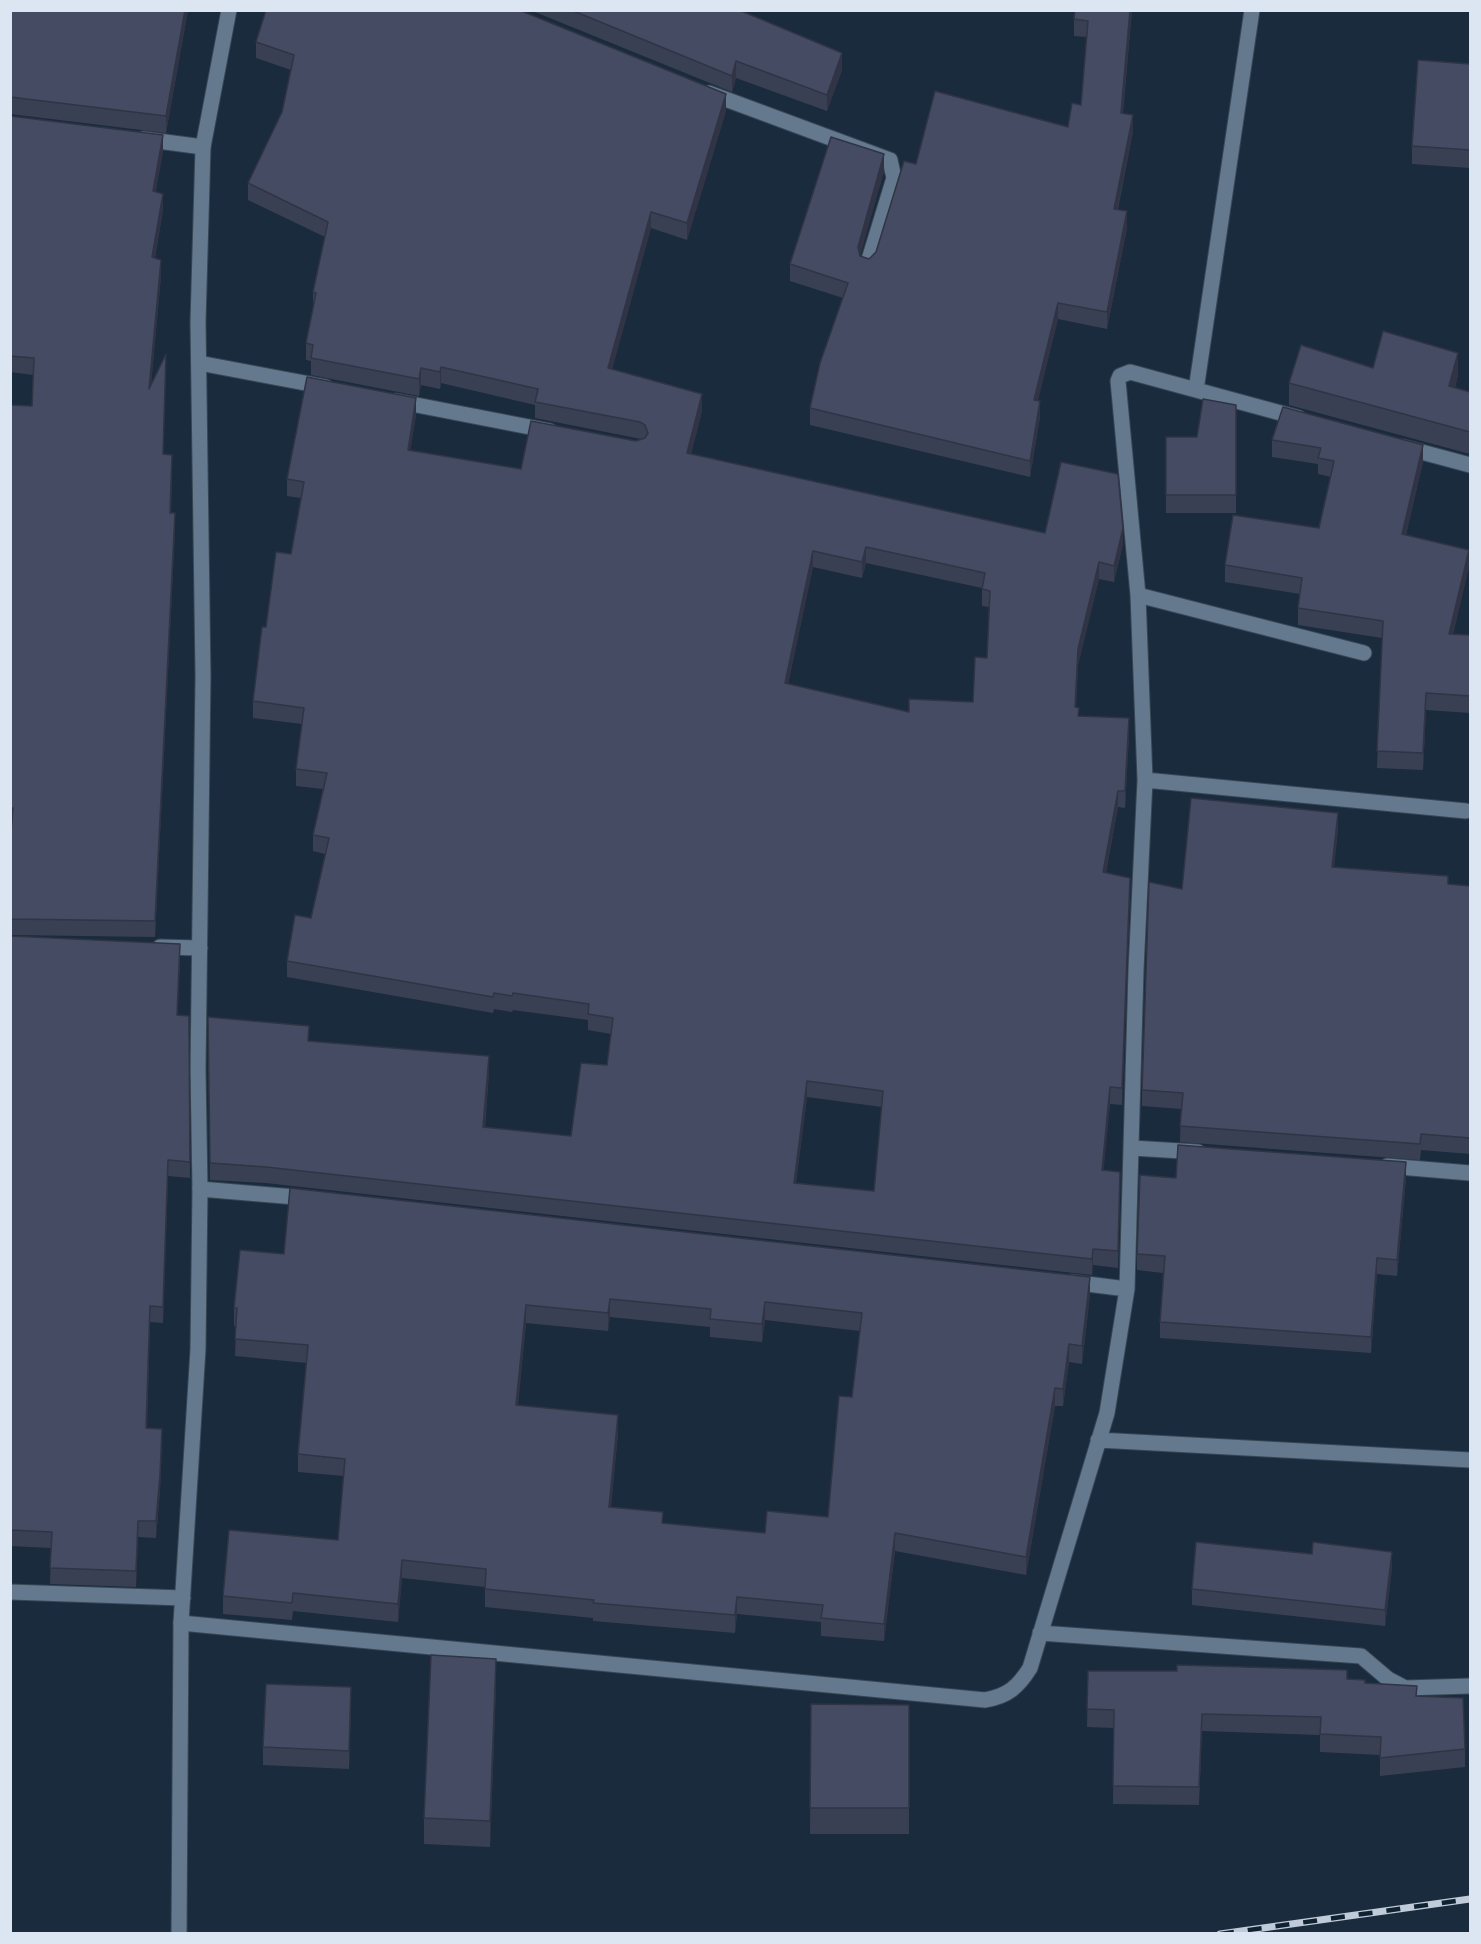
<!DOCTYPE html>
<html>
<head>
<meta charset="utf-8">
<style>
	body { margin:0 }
	#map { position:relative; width:1481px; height:1944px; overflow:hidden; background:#192b3d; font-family:Manrope,sans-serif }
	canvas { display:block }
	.frame { position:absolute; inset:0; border:12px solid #dbe6f2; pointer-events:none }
</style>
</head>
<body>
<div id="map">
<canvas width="1481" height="1944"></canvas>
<div class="frame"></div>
</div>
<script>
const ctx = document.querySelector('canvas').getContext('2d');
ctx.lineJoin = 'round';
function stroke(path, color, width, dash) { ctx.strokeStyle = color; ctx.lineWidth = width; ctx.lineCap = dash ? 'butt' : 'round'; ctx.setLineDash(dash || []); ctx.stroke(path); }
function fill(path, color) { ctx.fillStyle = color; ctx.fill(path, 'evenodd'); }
const minor = new Path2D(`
	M 709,93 L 890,160 L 894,178 L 867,266
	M 143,139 L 203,147
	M 199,363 L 326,387
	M 1196,390 L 1252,10
	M 396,401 L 550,431
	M 1403,447 L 1470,465
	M 1138,595 L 1364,653
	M 1145,780 L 1466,811
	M 160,947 L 200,948
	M 1132,1148 L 1198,1152
	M 1387,1166 L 1470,1173
	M 200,1189 L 307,1198
	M 1071,1282 L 1127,1289
	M 1098,1440 L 1470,1460
	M 10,1592 L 183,1598
	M 181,1623 L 985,1700 C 1008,1696 1018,1687 1030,1668 L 1107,1413 L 1127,1289 L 1136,970 L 1145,780 L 1138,595 L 1118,381 L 1120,376 L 1130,372 L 1299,418
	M 1040,1633 L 1361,1656 L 1388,1679 L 1405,1688 L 1470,1686`);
const tertiary = new Path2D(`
	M 179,1934 L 181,1623 L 198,1349 L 200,1189 L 198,1070 L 203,676 L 198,322 L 203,147 L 229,10`);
const rail = new Path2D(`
	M 1220,1934 L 1470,1899`);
const wall = new Path2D(`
	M 10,10 L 188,10 L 166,133 L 10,114 Z
	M 262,10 L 519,10 L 726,111 L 687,240 L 651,228 L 612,369 L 702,411 L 691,454 L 1045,533 L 1123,544 L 1114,582 L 1099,579 L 1078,665 L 1076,707 L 1079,716 L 1129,735 L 1125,808 L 1118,807 L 1106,873 L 1130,894 L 1122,1105 L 1110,1104 L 1103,1171 L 1120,1189 L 1118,1268 L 1093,1265 L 1092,1275 L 266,1183 L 210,1180 L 208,1017 L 309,1041 L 489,1072 L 485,1128 L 571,1136 L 607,1065 L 611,1034 L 588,1030 L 588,1020 L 513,1010 L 512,1012 L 494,1009 L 493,1013 L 287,977 L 287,961 L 311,918 L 325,854 L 313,851 L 313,835 L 323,789 L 296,786 L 296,769 L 302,724 L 253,718 L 253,701 L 266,627 L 291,554 L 301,498 L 287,496 L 287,479 L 416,415 L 410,450 L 521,469 L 641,439 L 535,418 L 535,405 L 441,383 L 440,389 L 421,385 L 419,396 L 311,375 L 311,361 L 306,360 L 306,343 L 313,308 L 313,292 L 325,237 L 248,200 L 248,183 L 282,112 L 291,70 L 256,58 L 256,42 L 266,12 ZM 866,563 L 982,588 L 982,606 L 989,607 L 987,658 L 973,702 L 909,712 L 788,684 L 813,567 L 862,578 ZM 807,1097 L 882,1107 L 874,1191 L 796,1183 Z
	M 530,10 L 739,10 L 842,70 L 827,111 L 736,78 L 732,92 Z
	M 1132,10 L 1123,113 L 1133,132 L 1118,209 L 1127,228 L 1107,329 L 1058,319 L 1038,400 L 1040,417 L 1030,477 L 810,425 L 810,408 L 843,298 L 790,281 L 790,264 L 884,171 L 860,255 L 860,256 L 869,259 L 876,252 L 916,164 L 1068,127 L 1081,105 L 1087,37 L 1074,36 L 1074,19 Z
	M 1470,64 L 1470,168 L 1412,164 L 1412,146 Z
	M 10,116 L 163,152 L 155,192 L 163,210 L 155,258 L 161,276 L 151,385 L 164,454 L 172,471 L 171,513 L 175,530 L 155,937 L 10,935 L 10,844 L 12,825 L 10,824 L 10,405 L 32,406 L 33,375 L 10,372 Z
	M 1373,368 L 1458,375 L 1455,388 L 1470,392 L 1470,454 L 1289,405 L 1289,383 Z
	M 1236,405 L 1236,513 L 1166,513 L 1166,437 L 1197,437 Z
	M 1272,440 L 1423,462 L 1406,535 L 1469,567 L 1453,634 L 1470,635 L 1470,713 L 1426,710 L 1423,770 L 1377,768 L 1382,638 L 1298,625 L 1298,608 L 1300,594 L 1225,582 L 1225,565 L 1319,528 L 1331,477 L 1318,474 L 1318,464 L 1272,457 Z
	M 1338,829 L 1334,867 L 1448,884 L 1470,886 L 1470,1154 L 1421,1150 L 1420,1160 L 1180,1142 L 1181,1109 L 1142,1106 L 1142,1090 L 1182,889 Z
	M 10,936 L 180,960 L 177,1015 L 189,1016 L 190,1178 L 168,1176 L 163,1323 L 150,1322 L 147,1428 L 162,1445 L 160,1491 L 156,1538 L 138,1537 L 136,1587 L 50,1584 L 51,1548 L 10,1546 Z
	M 1176,1178 L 1406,1178 L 1397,1276 L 1377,1274 L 1371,1353 L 1160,1338 L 1160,1322 L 1163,1273 L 1137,1270 L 1137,1254 Z
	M 284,1254 L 1090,1295 L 1082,1364 L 1069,1362 L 1063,1406 L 1055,1406 L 1026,1575 L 895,1551 L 884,1641 L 821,1636 L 821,1622 L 737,1614 L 735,1633 L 593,1621 L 593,1618 L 485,1607 L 485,1587 L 402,1578 L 398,1622 L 293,1611 L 292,1620 L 223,1614 L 223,1596 L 338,1540 L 344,1476 L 298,1472 L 298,1454 L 307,1363 L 235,1356 L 236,1326 L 234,1326 L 234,1308 ZM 610,1317 L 710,1327 L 710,1337 L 762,1342 L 765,1320 L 860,1331 L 852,1397 L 828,1517 L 765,1533 L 663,1523 L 611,1507 L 618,1433 L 518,1405 L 526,1323 L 608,1331 Z
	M 1312,1554 L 1392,1568 L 1385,1626 L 1192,1605 L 1192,1589 Z
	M 1088,1671 L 1347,1679 L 1417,1696 L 1465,1749 L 1465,1767 L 1380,1776 L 1380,1755 L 1320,1752 L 1320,1735 L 1202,1731 L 1199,1805 L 1113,1804 L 1114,1728 L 1087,1727 Z
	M 496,1685 L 490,1847 L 424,1844 L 424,1818 Z
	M 811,1704 L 909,1705 L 909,1834 L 810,1834 Z
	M 351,1705 L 349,1769 L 263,1765 L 263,1747 Z`);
const shadedWall = new Path2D(`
	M 185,10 L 188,10 L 166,133 L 166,116 Z
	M 1130,10 L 1132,10 L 1121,130 L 1121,113 Z
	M 842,53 L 842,70 L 827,111 L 827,95 Z
	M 736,61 L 736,78 L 732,92 L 732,76 Z
	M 726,94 L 726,111 L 687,240 L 687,223 Z
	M 10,97 L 11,97 L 10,114 Z
	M 1133,115 L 1133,132 L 1114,225 L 1114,209 Z
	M 163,135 L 163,152 L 153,208 L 153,191 Z
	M 884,154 L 884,171 L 858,264 L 858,247 Z
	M 163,194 L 163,210 L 152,274 L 152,257 Z
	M 1127,211 L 1127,228 L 1107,329 L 1107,312 Z
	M 651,212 L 651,228 L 608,385 L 608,368 Z
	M 161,260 L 161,276 L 149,406 L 149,389 Z
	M 1058,303 L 1058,319 L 1034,416 L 1034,400 Z
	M 1458,353 L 1458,375 L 1449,408 L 1449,386 Z
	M 441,367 L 441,383 L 440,389 L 440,372 Z
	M 421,368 L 421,385 L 419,396 L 419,379 Z
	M 702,394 L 702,411 L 687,470 L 687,453 Z
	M 416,398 L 416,415 L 408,466 L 408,450 Z
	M 1040,401 L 1040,417 L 1030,477 L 1030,461 Z
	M 1423,445 L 1423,462 L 1402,551 L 1402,534 Z
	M 175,513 L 175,530 L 155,937 L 155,921 Z
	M 1123,528 L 1123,544 L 1114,582 L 1114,566 Z
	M 866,547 L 866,563 L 862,578 L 862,562 Z
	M 1469,550 L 1469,567 L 1449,651 L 1449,634 Z
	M 813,551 L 813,567 L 785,700 L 785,683 Z
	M 1099,562 L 1099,579 L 1078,665 L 1075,724 L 1078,649 Z
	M 1426,693 L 1426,710 L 1423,770 L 1423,753 Z
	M 1129,718 L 1129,735 L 1125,808 L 1125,791 Z
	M 1118,791 L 1118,807 L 1103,888 L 1103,872 Z
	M 1338,813 L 1338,829 L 1332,883 L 1332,867 Z
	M 1130,878 L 1130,894 L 1122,1105 L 1122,1088 Z
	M 180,944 L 180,960 L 177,1031 L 177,1015 Z
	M 489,1056 L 489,1072 L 483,1144 L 483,1127 Z
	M 807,1081 L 807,1097 L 794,1199 L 794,1183 Z
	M 1110,1087 L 1110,1104 L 1102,1187 L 1102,1170 Z
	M 168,1160 L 168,1176 L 163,1323 L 163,1307 Z
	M 1406,1162 L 1406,1178 L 1397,1276 L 1397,1260 Z
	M 1093,1249 L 1093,1265 L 1092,1275 L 1092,1259 Z
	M 1377,1258 L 1377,1274 L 1371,1353 L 1371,1337 Z
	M 1090,1277 L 1090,1295 L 1082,1364 L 1082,1346 Z
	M 610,1299 L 610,1317 L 608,1331 L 608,1313 Z
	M 765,1302 L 765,1320 L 762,1342 L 762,1324 Z
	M 526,1305 L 526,1323 L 516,1423 L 516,1405 Z
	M 1069,1344 L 1069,1362 L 1063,1406 L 1063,1389 Z
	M 1055,1388 L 1055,1406 L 1026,1575 L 1026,1557 Z
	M 618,1415 L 618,1433 L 609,1525 L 609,1507 Z
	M 162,1429 L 160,1491 L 156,1538 L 156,1521 Z
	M 138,1521 L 138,1537 L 136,1587 L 136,1571 Z
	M 895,1533 L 895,1551 L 884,1641 L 884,1624 Z
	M 1392,1552 L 1392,1568 L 1385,1626 L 1385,1610 Z
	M 402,1560 L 402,1578 L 398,1622 L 398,1604 Z
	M 737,1597 L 737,1614 L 735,1633 L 735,1615 Z
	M 496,1659 L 496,1685 L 490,1847 L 490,1821 Z
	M 351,1687 L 351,1705 L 349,1769 L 349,1751 Z`);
const building = new Path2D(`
	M 10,10 L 185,10 L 166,116 L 10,97 Z
	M 266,10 L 519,10 L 726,94 L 687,223 L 651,212 L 608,368 L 702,394 L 687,453 L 1045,533 L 1061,462 L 1118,474 L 1123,528 L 1114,566 L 1099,562 L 1078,649 L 1075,707 L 1079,708 L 1078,716 L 1129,718 L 1125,791 L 1118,791 L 1103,872 L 1130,878 L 1122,1088 L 1110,1087 L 1102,1170 L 1120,1172 L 1118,1251 L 1093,1249 L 1092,1259 L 266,1167 L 210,1163 L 208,1017 L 309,1026 L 308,1041 L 489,1056 L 483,1127 L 571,1136 L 581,1063 L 607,1065 L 613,1018 L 588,1014 L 589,1004 L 513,993 L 512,996 L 494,993 L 493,997 L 287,961 L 295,915 L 311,918 L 329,838 L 313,835 L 327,773 L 296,769 L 304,708 L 253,701 L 262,627 L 266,627 L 276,552 L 291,554 L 304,482 L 287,479 L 307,377 L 416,398 L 408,450 L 521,469 L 531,421 L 636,441 L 645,438 L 648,433 L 645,425 L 640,422 L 535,402 L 538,389 L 441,367 L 440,372 L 421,368 L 419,379 L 311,358 L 313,345 L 306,343 L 316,293 L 313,292 L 328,222 L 248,183 L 282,112 L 294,55 L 256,42 ZM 866,547 L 985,573 L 982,589 L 990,591 L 987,658 L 975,657 L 973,702 L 909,699 L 909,712 L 785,683 L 813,551 L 862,562 ZM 807,1081 L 883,1091 L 874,1191 L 794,1183 Z
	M 571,10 L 739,10 L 842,53 L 827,95 L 736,61 L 732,76 Z
	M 1075,10 L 1130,10 L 1121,113 L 1133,115 L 1114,209 L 1127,211 L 1107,312 L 1058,303 L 1034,400 L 1040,401 L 1030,461 L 810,408 L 820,363 L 848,283 L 790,264 L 831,137 L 884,154 L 858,247 L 860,256 L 869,259 L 876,252 L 904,161 L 916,164 L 935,91 L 1068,127 L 1072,103 L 1081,105 L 1088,21 L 1074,19 Z
	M 1418,60 L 1470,64 L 1470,150 L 1412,146 Z
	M 10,116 L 163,135 L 153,191 L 163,194 L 152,257 L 161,260 L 149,389 L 166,354 L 163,454 L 172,455 L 170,513 L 175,513 L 155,921 L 10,919 L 10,844 L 13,808 L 10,808 L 10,405 L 32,406 L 34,358 L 10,356 Z
	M 1383,331 L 1458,353 L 1449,386 L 1470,392 L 1470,432 L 1289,383 L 1301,345 L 1373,368 Z
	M 1203,399 L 1236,405 L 1236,495 L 1166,495 L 1166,437 L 1197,437 Z
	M 1283,407 L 1423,445 L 1402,534 L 1469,550 L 1449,634 L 1470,635 L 1470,696 L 1426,693 L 1423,753 L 1377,751 L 1383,621 L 1298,608 L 1302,578 L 1225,565 L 1233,515 L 1319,528 L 1334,461 L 1318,458 L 1321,448 L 1272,440 Z
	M 1191,798 L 1338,813 L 1332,867 L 1448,876 L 1448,884 L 1470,886 L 1470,1138 L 1421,1134 L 1420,1144 L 1180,1126 L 1183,1093 L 1142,1090 L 1149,882 L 1182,889 Z
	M 10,936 L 180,944 L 177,1015 L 189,1016 L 190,1162 L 168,1160 L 163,1307 L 150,1306 L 146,1428 L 162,1429 L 160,1475 L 156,1521 L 138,1521 L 136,1571 L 50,1568 L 52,1532 L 10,1530 Z
	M 1178,1145 L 1406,1162 L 1397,1260 L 1377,1258 L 1371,1337 L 1160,1322 L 1165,1256 L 1137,1254 L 1140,1175 L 1176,1178 Z
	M 290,1188 L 1090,1277 L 1082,1346 L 1069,1344 L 1063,1389 L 1055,1388 L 1026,1557 L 895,1533 L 884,1624 L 821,1618 L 823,1605 L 737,1597 L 735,1615 L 593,1603 L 594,1600 L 485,1589 L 486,1569 L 402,1560 L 398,1604 L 293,1593 L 292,1603 L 223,1596 L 229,1530 L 338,1540 L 345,1459 L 298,1454 L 308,1345 L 235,1339 L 237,1308 L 234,1308 L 240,1250 L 284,1254 ZM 610,1299 L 711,1309 L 710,1319 L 762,1324 L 765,1302 L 862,1313 L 852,1397 L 839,1396 L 828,1517 L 767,1511 L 765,1533 L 662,1523 L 663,1512 L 609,1507 L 618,1415 L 516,1405 L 526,1305 L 608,1313 Z
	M 1196,1542 L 1312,1554 L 1313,1542 L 1392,1552 L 1385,1610 L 1192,1589 Z
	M 431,1655 L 496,1659 L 490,1821 L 424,1818 Z
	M 1177,1665 L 1347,1670 L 1347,1679 L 1365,1680 L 1365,1683 L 1417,1686 L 1416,1696 L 1463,1698 L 1465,1749 L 1380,1758 L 1381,1737 L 1320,1734 L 1321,1717 L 1202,1714 L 1199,1787 L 1113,1786 L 1114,1710 L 1087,1709 L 1088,1671 L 1177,1671 Z
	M 266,1684 L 351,1687 L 349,1751 L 263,1747 Z
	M 811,1704 L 909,1705 L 909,1808 L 810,1808 Z`);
stroke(minor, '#374655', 17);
stroke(tertiary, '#374655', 17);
stroke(minor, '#64798d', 15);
stroke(tertiary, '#64798d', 15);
stroke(rail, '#bfcbd8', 7);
stroke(rail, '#102232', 4.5, [14]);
fill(wall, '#3a4054');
fill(shadedWall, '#303445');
fill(building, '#444b62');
stroke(building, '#303445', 1.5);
</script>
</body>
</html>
